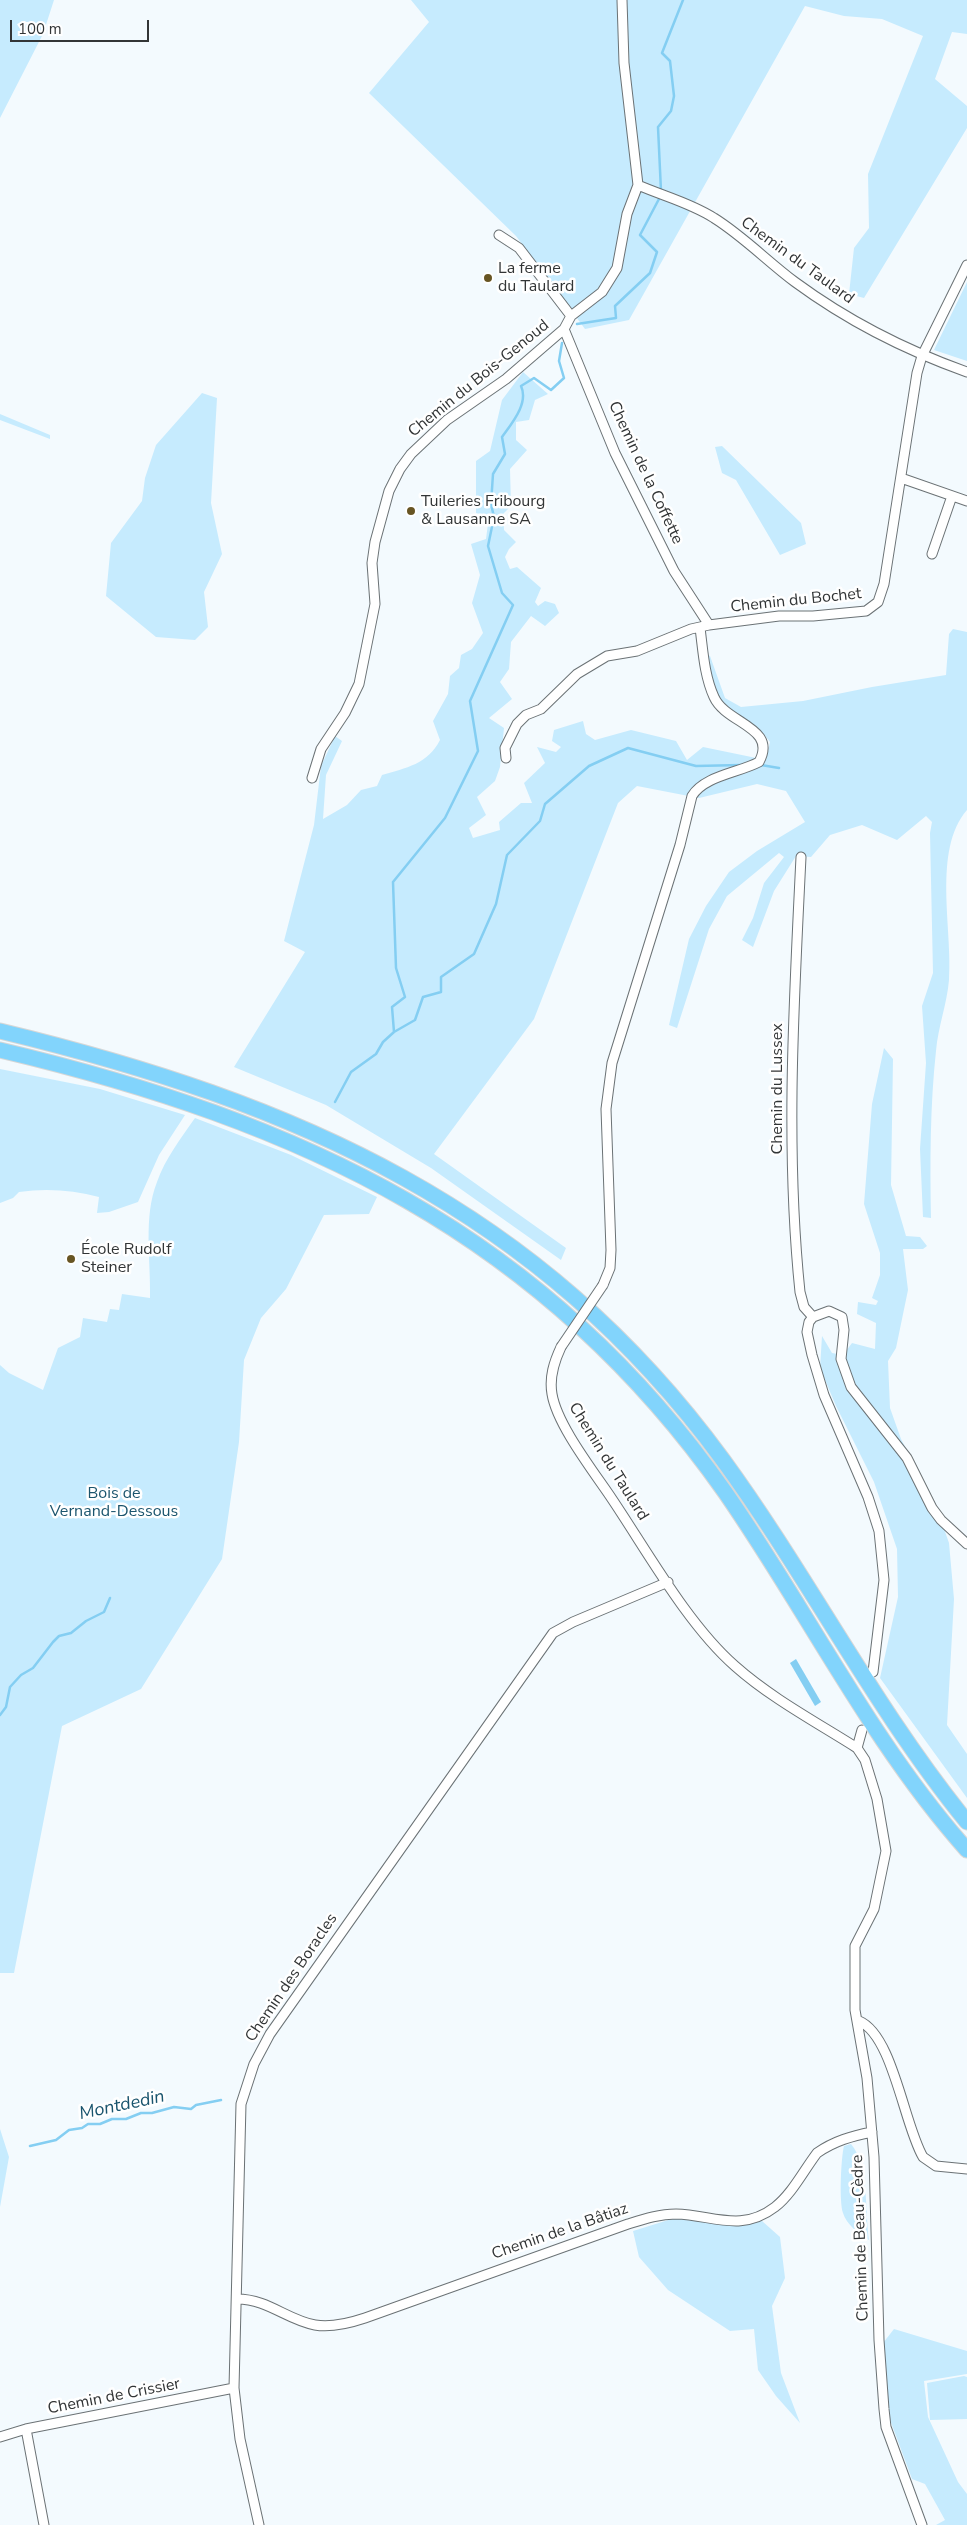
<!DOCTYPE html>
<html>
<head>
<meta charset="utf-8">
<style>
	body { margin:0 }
	#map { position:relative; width:967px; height:2525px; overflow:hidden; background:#f3fafe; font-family:"Nunito Sans",sans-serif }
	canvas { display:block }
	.scale { position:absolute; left:10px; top:20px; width:139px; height:22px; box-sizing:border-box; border:2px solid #323536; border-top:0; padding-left:6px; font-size:15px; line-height:18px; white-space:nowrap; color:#323536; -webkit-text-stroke:4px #fff; paint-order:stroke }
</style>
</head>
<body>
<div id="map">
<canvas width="967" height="2525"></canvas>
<div class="scale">100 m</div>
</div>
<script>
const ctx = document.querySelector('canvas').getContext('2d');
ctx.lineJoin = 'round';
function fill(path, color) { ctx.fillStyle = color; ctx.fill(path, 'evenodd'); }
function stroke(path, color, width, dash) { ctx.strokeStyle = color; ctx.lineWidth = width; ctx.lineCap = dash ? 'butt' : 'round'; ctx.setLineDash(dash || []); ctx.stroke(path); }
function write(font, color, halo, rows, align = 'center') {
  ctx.font = font + ' "Nunito Sans",sans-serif'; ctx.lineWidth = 5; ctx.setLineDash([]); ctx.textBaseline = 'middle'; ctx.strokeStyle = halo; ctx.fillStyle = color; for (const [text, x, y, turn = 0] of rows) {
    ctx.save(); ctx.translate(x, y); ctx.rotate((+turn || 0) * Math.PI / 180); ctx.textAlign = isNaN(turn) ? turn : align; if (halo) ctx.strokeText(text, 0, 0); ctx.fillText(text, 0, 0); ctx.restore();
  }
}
const green = new Path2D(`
	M 0,0 L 54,0 L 43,34 L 0,118 Z
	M 411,0 L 967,0 L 967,34 L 952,32 L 935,79 L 967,106 L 967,128 L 864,298 L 849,294 L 854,248 L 869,228 L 868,174 L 923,36 L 882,19 L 844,16 L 805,6 L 629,320 L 585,329 L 516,236 L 369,93 L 429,22 Z
	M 967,282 L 967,361 L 934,350 Z
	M 523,372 L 548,394 L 535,400 L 529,420 L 516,422 L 516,440 L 527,450 L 510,469 L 511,506 L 503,514 L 504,530 L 516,542 L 509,549 L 505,557 L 510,569 L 517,567 L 541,588 L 535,602 L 538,606 L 545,601 L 555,604 L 559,613 L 545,626 L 531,616 L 511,642 L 509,669 L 500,682 L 512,699 L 489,718 L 504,728 L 500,767 L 495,781 L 477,797 L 486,815 L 469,828 L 473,838 L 500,830 L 499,822 L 521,803 L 532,803 L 524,783 L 545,763 L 537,747 L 556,752 L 561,747 L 552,741 L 554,730 L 583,721 L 586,734 L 595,740 L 631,730 L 676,741 L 687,760 L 703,747 L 766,760 L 770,742 L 763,733 L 720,702 L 707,664 L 707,655 L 710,656 L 725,698 L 741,707 L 803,701 L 872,687 L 946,675 L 949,634 L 953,629 L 967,632 L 967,810 C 932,850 953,930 949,980 C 947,1004 938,1027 936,1051 C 930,1106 930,1162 931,1218 L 923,1217 L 920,1149 L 926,1063 L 922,1006 L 933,973 L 930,833 L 932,822 L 926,816 L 897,840 L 862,825 L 830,835 L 811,857 L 796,856 L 774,891 L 753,947 L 742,940 L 753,918 L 764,883 L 784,857 L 779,853 L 727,896 L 709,929 L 677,1028 L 669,1025 L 689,939 L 706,906 L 729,872 L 757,851 L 805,822 L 786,791 L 757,784 L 699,798 L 637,786 L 618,803 L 534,1019 L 434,1154 L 566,1248 L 561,1260 L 431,1168 L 326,1105 L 234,1067 L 305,952 L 284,941 L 314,825 L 321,766 L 335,736 L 342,741 L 326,775 L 323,819 L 347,805 L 361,790 L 377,786 L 382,775 C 406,768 428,764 440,740 L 433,721 L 448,694 L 450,676 L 459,668 L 461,655 L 472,649 L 483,633 L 472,603 L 480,575 L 471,544 L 486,539 L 489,516 L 476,513 L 476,461 L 490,451 L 502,400 Z
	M 202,393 L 217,398 L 211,503 L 222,554 L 204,592 L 208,627 L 195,640 L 156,637 L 106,596 L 111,543 L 142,501 L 145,478 L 156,445 Z
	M 0,414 L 50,435 L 50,439 L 0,420 Z
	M 722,446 L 801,523 L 806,544 L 780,555 L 736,480 L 722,473 L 715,447 Z
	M 884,1048 L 893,1059 L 891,1185 L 906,1236 L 920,1237 L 927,1246 L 923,1249 L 903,1249 L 908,1290 L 896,1348 L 888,1361 L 890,1408 L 901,1439 L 935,1503 L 949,1543 L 954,1599 L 947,1725 L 967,1754 L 967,1798 L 880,1678 L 898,1597 L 897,1549 L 874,1482 L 836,1406 L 820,1368 L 822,1336 L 832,1353 L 843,1355 L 852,1343 L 875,1349 L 876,1323 L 857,1314 L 858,1302 L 876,1305 L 878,1301 L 872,1298 L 880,1275 L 880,1253 L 864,1204 L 872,1104 Z
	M 0,1069 L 100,1089 L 185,1115 L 159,1155 L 138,1202 L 109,1212 L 97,1213 L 99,1197 C 73,1190 46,1188 19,1192 L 13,1198 L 0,1203 Z
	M 195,1118 L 291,1155 L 377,1197 L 369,1214 L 324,1215 L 286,1289 L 261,1318 L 244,1360 L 239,1442 L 222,1559 L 141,1689 L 62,1726 L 14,1973 L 0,1973 L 0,1365 L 9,1373 L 43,1390 L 58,1348 L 80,1337 L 83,1318 L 107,1322 L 110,1309 L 119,1310 L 122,1294 L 150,1298 C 151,1260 143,1217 157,1182 C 165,1159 181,1138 195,1118 Z
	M 0,2129 L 9,2157 L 0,2207 Z
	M 851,2144 C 869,2165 865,2213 869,2240 C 859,2234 846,2224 843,2213 C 839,2201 841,2158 844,2146 Z
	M 691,2213 L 762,2221 L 780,2237 L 785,2278 L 772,2306 L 781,2373 L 800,2423 L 776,2396 L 758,2370 L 754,2329 L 730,2331 L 668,2290 L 639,2257 L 633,2231 Z
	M 894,2329 L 967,2351 L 967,2374 L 924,2381 L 928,2417 L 958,2482 L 967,2494 L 967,2525 L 936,2525 L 945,2520 L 925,2484 L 912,2479 L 886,2409 L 883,2343 Z
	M 964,2376 L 967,2377 L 967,2419 L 930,2420 L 927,2383 Z`);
const water = new Path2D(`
	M 796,1659 L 821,1702 L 815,1706 L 790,1663 Z`);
const stream = new Path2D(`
	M 661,191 L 658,127 L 671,111 L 674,96 L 670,61 L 662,53 L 683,0
	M 577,324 L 616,318 L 615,306 L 650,273 L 657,252 L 640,235 L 660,197
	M 761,765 L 779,768
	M 394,1032 L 392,1007 L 405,997 L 396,968 L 393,882 L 445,818 L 478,751 L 470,701 L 513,605 L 502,593 L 488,546 L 494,517 L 491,504 L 493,474 L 505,454 L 502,437 C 512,423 529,403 521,386 L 534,378 L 551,390 L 564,378 L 559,361 L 562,343
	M 335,1102 L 351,1072 L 376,1054 L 383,1042 L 394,1032 L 415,1020 L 423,997 L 441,992 L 441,977 L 474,954 L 496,904 L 507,855 L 540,821 L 545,804 L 589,766 L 628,748 L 696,766 L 741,765
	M 0,1715 L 6,1707 L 10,1687 L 21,1675 L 33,1668 L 53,1642 L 59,1636 L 71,1633 L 86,1621 L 104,1612 L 110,1598
	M 30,2146 L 56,2140 L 69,2130 L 82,2128 L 88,2124 L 100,2124 L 112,2119 L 126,2119 L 141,2113 L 152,2113 L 174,2107 L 191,2109 L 196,2105 L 221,2100`);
const minor = new Path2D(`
	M 638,185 C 663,196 691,203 714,218 C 743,236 768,262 795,282 C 848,321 905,350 967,372
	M 499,235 L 519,248 L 571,316
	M 564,329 L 615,453 L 674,571 L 709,625
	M 901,478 L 967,501
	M 932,554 L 952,496
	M 506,758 L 505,748 L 517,724 L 526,715 L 541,709 L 577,674 L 607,656 L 637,651 L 691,629 L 709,625 L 779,616 L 813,616 L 866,611 L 878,602 L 884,584 L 917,373 L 922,356 L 967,265
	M 312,778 L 321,749 L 345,713 L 359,684 L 375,604 L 372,563 L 375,542 L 389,491 L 400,469 L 411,454 L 447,420 L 506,379 L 564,329 L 571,316 L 602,292 L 617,268 L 627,214 L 638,185 L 624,63 L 622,0
	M 801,857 C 794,1002 785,1147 800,1292 L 804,1307 L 813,1317
	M 603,1285 L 610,1268 L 611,1250 L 606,1109 L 612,1063 L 680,845 L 692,796 C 704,776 738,773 759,762 C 778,727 726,724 714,697 C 704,675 703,650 700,628
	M 561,1347 C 554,1362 549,1377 552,1394 C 557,1425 594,1472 612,1499 C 647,1551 688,1625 735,1666 C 771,1698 816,1722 857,1748 L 865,1760 L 877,1799 L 886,1851 L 874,1909 L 855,1946 L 855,2010 L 867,2078 L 874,2157 L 879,2340 L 884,2409 L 886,2427 L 922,2525
	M 873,1672 L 884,1580 L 879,1531 L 868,1497 L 824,1395 L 812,1355 L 807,1332 L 809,1322 L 813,1317 L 829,1311 L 842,1317 L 844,1330 L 841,1359 L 851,1387 L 907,1458 L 932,1508 L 941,1520 L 967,1544
	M 857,1748 L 862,1730
	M 859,2021 C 893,2035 904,2125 923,2157 L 936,2166 L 967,2169
	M 237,2299 C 268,2299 287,2320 315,2325 C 332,2328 350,2323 365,2318 L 628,2224 C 644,2219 659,2214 676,2214 C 713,2215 741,2233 775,2207 C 792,2194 804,2170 817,2153 C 834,2141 852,2136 872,2132
	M 26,2429 L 44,2525
	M 0,2437 L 26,2429 L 234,2388
	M 259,2525 L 240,2439 L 234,2388 L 241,2104 L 254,2064 L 270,2034 L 553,1633 L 573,1622 L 668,1582`);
const motorway = new Path2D(`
	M 0,1031 C 295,1102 539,1208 723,1460 C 809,1578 875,1709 967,1822
	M 0,1050 C 300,1121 543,1233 725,1492 C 807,1610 871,1742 967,1850`);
const minorBridge = new Path2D(`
	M 561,1347 L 603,1285`);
const markers = [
	[488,278,5,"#675523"],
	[411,511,5,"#675523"],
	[71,1259,5,"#675523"]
];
const streetNames = [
	["Chemin du Taulard",797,261,36],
	["Chemin du Bois-Genoud",479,379,-39],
	["Chemin de la Coffette",645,473,65],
	["Chemin du Bochet",796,601,-6],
	["Chemin du Lussex",778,1089,-90],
	["Chemin du Taulard",608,1462,58],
	["Chemin des Boracles",292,1978,-56],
	["Chemin de la Bâtiaz",560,2232,-19],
	["Chemin de Beau-Cèdre",861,2238,-92],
	["Chemin de Crissier",114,2397,-11]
];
const poiNames = [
	["La ferme",498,269],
	["du Taulard",498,287],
	["Tuileries Fribourg",421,502],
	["& Lausanne SA",421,520],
	["École Rudolf",81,1250],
	["Steiner",81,1268]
];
const parkNames = [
	["Bois de",114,1494],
	["Vernand-Dessous",114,1512]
];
const waterNames = [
	["Montdedin",122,2106,-12]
];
fill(green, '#c6ebfe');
fill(water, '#84cef2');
stroke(stream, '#84cef2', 2.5);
stroke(minor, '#6b7275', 11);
stroke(motorway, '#d6d7d7', 17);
stroke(minor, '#fff', 9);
stroke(motorway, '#82d4fc', 15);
stroke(minorBridge, '#6b7275', 11, []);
stroke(minorBridge, '#fff', 9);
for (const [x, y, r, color] of markers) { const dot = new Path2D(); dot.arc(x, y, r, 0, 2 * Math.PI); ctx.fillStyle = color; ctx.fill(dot); stroke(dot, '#fff', 2); }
write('16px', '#323536', '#fff', streetNames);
write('16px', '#323536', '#fff', poiNames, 'left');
write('16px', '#1b556e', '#fff', parkNames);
write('italic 18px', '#19546d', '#fff', waterNames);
</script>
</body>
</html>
